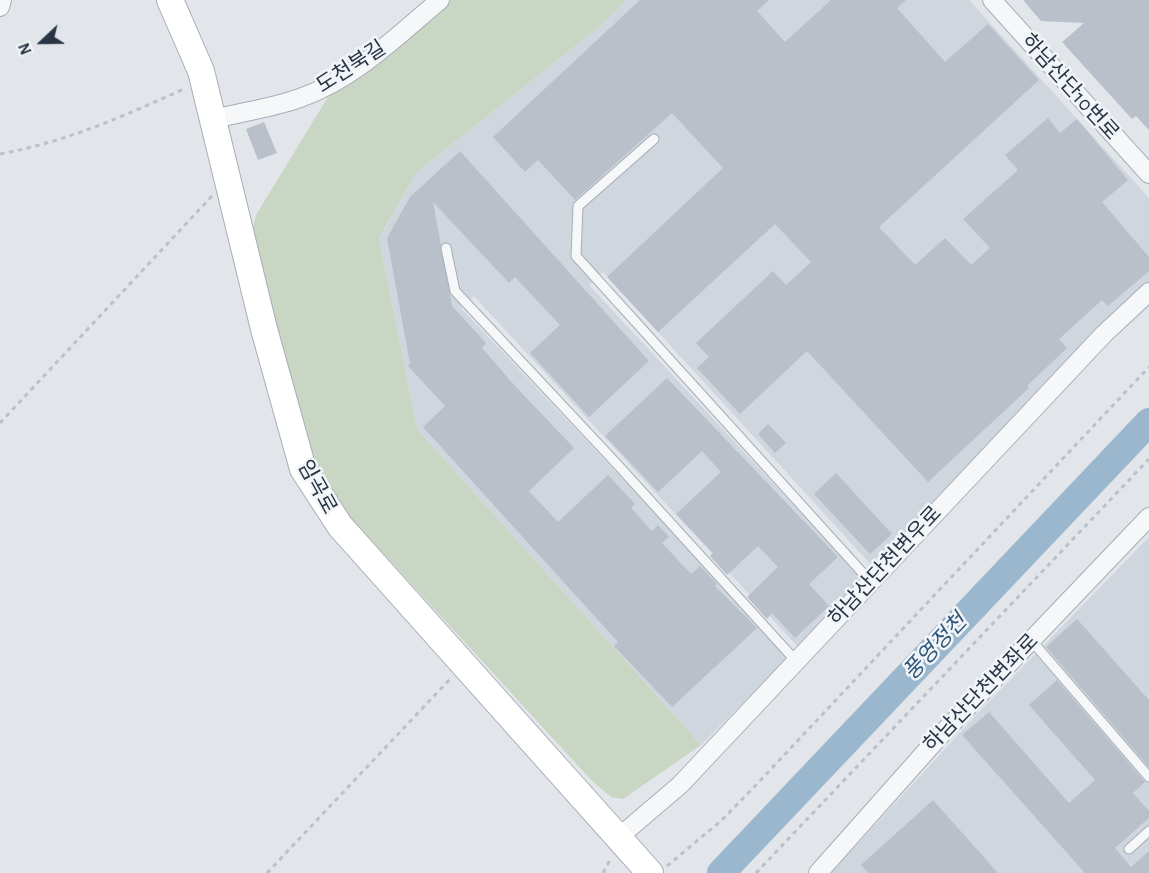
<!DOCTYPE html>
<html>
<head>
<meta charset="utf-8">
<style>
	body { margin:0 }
	#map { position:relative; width:1149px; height:873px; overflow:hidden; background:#e2e6eb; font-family:"Alegreya Sans",sans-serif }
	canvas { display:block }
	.north { position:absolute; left:12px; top:12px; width:60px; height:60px; -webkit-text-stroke:4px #f2f5f8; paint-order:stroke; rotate:248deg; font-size:16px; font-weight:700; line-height:24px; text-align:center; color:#293545 }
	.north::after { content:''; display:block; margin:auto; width:21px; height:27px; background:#293545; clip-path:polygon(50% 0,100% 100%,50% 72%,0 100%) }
</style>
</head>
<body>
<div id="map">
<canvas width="1149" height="873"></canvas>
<div class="north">N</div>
</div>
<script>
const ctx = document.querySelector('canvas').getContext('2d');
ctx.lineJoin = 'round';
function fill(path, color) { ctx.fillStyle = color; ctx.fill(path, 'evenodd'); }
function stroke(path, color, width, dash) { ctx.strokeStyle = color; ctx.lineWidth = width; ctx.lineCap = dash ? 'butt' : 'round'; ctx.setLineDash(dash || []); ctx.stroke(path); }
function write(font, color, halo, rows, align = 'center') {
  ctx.font = font + ' "Alegreya Sans","Noto Sans KR",sans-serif'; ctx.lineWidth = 5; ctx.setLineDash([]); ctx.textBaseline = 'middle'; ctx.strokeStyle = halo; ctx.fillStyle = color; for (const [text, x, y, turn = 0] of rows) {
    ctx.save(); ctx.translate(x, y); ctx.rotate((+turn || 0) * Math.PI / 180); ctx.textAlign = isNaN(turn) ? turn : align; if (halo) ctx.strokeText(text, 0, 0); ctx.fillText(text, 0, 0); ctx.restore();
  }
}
const built = new Path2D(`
	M 626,0 L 969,0 L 1149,198 L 1149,285 L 1098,327 L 873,567 L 603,272 L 589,285 L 862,579 L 798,647 L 474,296 L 461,308 L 790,656 L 701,745 L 417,429 L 379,238 L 416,173 L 599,27 Z
	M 1149,537 L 1149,873 L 831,873 L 976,715 Z`);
const green = new Path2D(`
	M 445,0 L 626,0 L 599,27 L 416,173 L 379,238 L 417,429 L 701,745 L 623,799 L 611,797 L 592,781 L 338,504 L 315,468 L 305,441 L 252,232 L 256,215 L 334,87 Z`);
const river = new Path2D(`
	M 721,873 L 1149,422`);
const building = new Path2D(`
	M 640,0 L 769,0 L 757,11 L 785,42 L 831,0 L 906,0 L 897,8 L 945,62 L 988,24 L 1039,80 L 879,227 L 915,265 L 945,238 L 971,265 L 990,248 L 963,219 L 1018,170 L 1005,155 L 1048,118 L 1060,133 L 1077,119 L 1128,180 L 1102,202 L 1149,257 L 1149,271 L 1108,306 L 1102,300 L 1059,339 L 1067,348 L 1027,386 L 1029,388 L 928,482 L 807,351 L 740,414 L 697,368 L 709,357 L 696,343 L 773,271 L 786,285 L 811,262 L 775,224 L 658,332 L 607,277 L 723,168 L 672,113 L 575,200 L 538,160 L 525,172 L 493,137 Z
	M 1023,0 L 1149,0 L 1149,130 L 1136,116 L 1132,119 L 1062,42 L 1084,23 L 1041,21 Z
	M 264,122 L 277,153 L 258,160 L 246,129 Z
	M 460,151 L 649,361 L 589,417 L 530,353 L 560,325 L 515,277 L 509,283 L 433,202 L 452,306 L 486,343 L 482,348 L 516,387 L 574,448 L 529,491 L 558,522 L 608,475 L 635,504 L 631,508 L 652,531 L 658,525 L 669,537 L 662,543 L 691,574 L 700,566 L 717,584 L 715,586 L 757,628 L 672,707 L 614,646 L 618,642 L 423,427 L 445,406 L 408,366 L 410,364 L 387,238 L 410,197 Z
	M 667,378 L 838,557 L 809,584 L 829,606 L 795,638 L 772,613 L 767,619 L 747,597 L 778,567 L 758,546 L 727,575 L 710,556 L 713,553 L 676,514 L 721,472 L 702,451 L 658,492 L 605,436 Z
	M 768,424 L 786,443 L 775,453 L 758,434 Z
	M 836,473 L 892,534 L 870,554 L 814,494 Z
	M 1077,619 L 1149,700 L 1149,767 L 1046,647 Z
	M 1057,680 L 1145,782 L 1133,793 L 1149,811 L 1149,818 L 1115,848 L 1131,867 L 1149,851 L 1149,873 L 1085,873 L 962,735 L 989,712 L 1069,803 L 1095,780 L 1029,705 Z
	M 933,800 L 998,873 L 868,873 L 861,865 Z`);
const path = new Path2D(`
	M 0,154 C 69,141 121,117 184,89
	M 0,423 L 212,196
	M 667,866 L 722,820 L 756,785 L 1149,367
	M 267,873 L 451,678
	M 603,873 L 611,858
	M 756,873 L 1149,459`);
const lane = new Path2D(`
	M 654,139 L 578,206 L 576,256 L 870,581
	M 446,248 L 455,291 L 616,463 L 796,661
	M 1031,640 L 1149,777
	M 1129,849 L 1149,831`);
const street = new Path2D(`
	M 992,0 L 1149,174
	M 0,7 L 2,0
	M 214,119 C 242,112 272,108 300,98 C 354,79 396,37 440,0
	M 619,837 L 680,785 L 1104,334 L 1149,292
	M 818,873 L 937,739 L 1149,517`);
const secondary = new Path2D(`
	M 170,0 L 201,71 L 264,329 L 303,469 L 340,526 L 650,873`);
const streetNames = [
	["도천북길",351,67,-33],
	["하남산단10번로",1070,87,48],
	["임곡로",317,487,61],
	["하남산단천변우로",885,566,-47],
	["하남산단천변좌로",981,693,-46]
];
const waterNames = [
	["풍영정천",935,647,-47]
];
fill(built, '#d0d6de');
fill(green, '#c9d6c3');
stroke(river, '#9bb7cd', 28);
fill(building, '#b9c0ca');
stroke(lane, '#a7adb6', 11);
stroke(street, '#a7adb6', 20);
stroke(secondary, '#a7adb6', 28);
stroke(path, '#bcc1c7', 3, [4.5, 4.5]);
stroke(lane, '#f5f7f9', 9);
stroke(street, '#f5f7f9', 18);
stroke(secondary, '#fff', 26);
write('21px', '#293545', '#f2f5f8', streetNames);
write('italic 22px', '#30577c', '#f2f5f8', waterNames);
</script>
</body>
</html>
